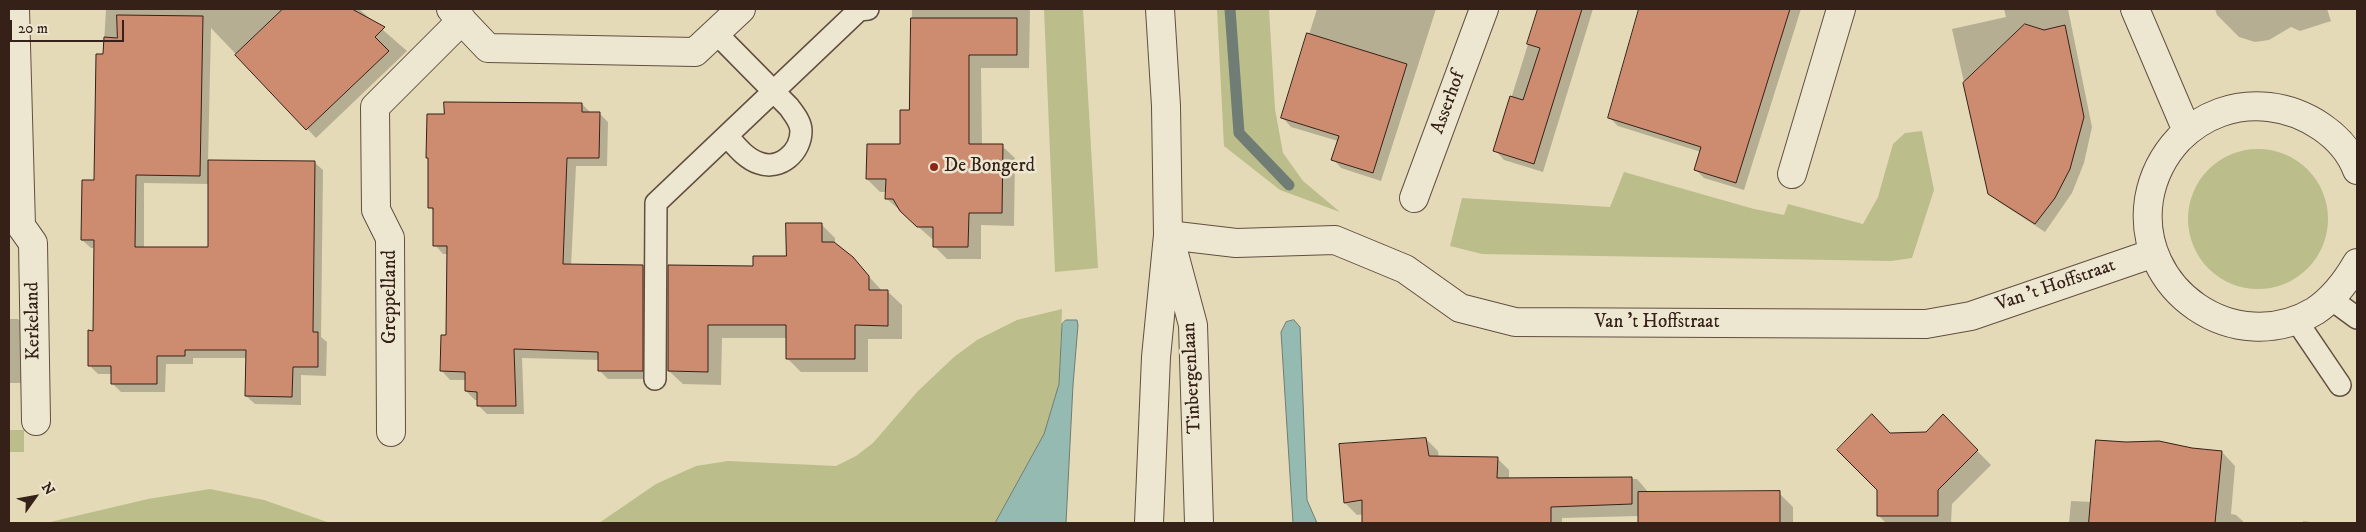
<!DOCTYPE html>
<html>
<head>
<meta charset="utf-8">
<style>
	body { margin:0 }
	#map { position:relative; width:2366px; height:532px; overflow:hidden; background:#e4dab8; font-family:"IM FELL DW Pica",serif }
	canvas { display:block }
	.frame { position:absolute; inset:0; border:10px solid #362118; pointer-events:none }
	.north { position:absolute; left:10px; top:472px; width:50px; height:50px; -webkit-text-stroke:4px #ede7d1; paint-order:stroke; rotate:58deg; font-size:14px; font-weight:700; line-height:20px; text-align:center; color:#362118 }
	.north::after { content:''; display:block; margin:auto; width:18px; height:22px; background:#362118; clip-path:polygon(50% 0,100% 100%,50% 72%,0 100%) }
	.scale { position:absolute; left:10px; top:20px; width:114px; height:22px; box-sizing:border-box; border:2px solid #362118; border-top:0; padding-left:6px; font-size:15px; line-height:18px; white-space:nowrap; color:#362118; -webkit-text-stroke:4px #ede7d1; paint-order:stroke }
</style>
</head>
<body>
<div id="map">
<canvas width="2366" height="532"></canvas>
<div class="frame"></div>
<div class="north">N</div>
<div class="scale">20 m</div>
</div>
<script>
const ctx = document.querySelector('canvas').getContext('2d');
ctx.lineJoin = 'round';
function fill(path, color) { ctx.fillStyle = color; ctx.fill(path, 'evenodd'); }
function stroke(path, color, width, dash) { ctx.strokeStyle = color; ctx.lineWidth = width; ctx.lineCap = dash ? 'butt' : 'round'; ctx.setLineDash(dash || []); ctx.stroke(path); }
function write(font, color, halo, rows, align = 'center') {
  ctx.font = font + ' "IM FELL DW Pica",serif'; ctx.lineWidth = 5; ctx.setLineDash([]); ctx.textBaseline = 'middle'; ctx.strokeStyle = halo; ctx.fillStyle = color; for (const [text, x, y, turn = 0] of rows) {
    ctx.save(); ctx.translate(x, y); ctx.rotate((+turn || 0) * Math.PI / 180); ctx.textAlign = isNaN(turn) ? turn : align; if (halo) ctx.strokeText(text, 0, 0); ctx.fillText(text, 0, 0); ctx.restore();
  }
}
const green = new Path2D(`
	M 1044,9 L 1083,9 L 1098,268 L 1055,272 Z
	M 1217,9 L 1269,9 L 1275,109 L 1283,153 L 1303,181 L 1340,212 L 1280,190 L 1224,146 Z
	M 1922,131 L 1934,190 L 1912,258 L 1891,261 L 1482,254 L 1450,246 L 1462,198 L 1610,207 L 1624,172 L 1754,209 L 1784,215 L 1788,204 L 1863,224 L 1878,197 L 1893,144 L 1905,133 Z
	M2188 219a70 70 0 1 1 140 0a70 70 0 1 1-140 0Z
	M 1062,309 L 1059,384 L 1044,434 L 995,523 L 599,523 L 656,484 L 696,466 L 728,461 L 836,466 L 856,456 L 873,443 L 918,391 L 954,357 L 977,340 L 1017,320 Z
	M 9,430 L 24,430 L 24,452 L 9,452 Z
	M 210,489 L 264,500 L 330,523 L 46,523 L 148,499 Z`);
const water = new Path2D(`
	M 1066,320 L 1077,320 L 1078,325 L 1073,385 L 1066,523 L 995,523 L 1044,434 L 1059,384 L 1062,324 Z
	M 1294,320 L 1300,327 L 1307,500 L 1317,523 L 1293,523 L 1281,332 L 1286,322 Z`);
const shadow = new Path2D(`
	M 106,9 L 359,9 L 407,51 L 316,138 L 211,28 L 208,161 L 314,162 L 323,170 L 321,337 L 327,342 L 326,376 L 301,375 L 301,405 L 255,404 L 246,396 L 247,358 L 193,358 L 193,364 L 166,364 L 165,392 L 121,392 L 113,384 L 113,374 L 98,374 L 89,365 L 95,332 L 95,248 L 91,248 L 82,240 L 96,181 ZM 144,183 L 209,184 L 210,248 L 144,248 Z
	M 912,9 L 1030,9 L 1029,68 L 981,68 L 982,146 L 1002,146 L 1015,158 L 1014,226 L 981,225 L 981,259 L 947,259 L 934,246 L 934,239 L 932,239 L 887,199 L 887,192 L 880,192 L 867,179 L 901,145 L 910,112 Z
	M 1317,9 L 1436,9 L 1381,181 L 1341,168 L 1333,159 L 1338,141 L 1291,127 L 1283,118 Z
	M 1539,9 L 1593,9 L 1543,172 L 1504,160 L 1495,150 Z
	M 1641,9 L 1651,9 L 1669,14 L 1670,9 L 1801,9 L 1744,190 L 1704,178 L 1695,169 L 1701,152 L 1618,126 L 1609,117 Z
	M 2004,9 L 2068,9 L 2092,127 L 2084,163 L 2072,193 L 2045,232 L 1999,202 L 1989,193 L 1952,29 L 2006,17 Z
	M 2215,9 L 2327,9 L 2331,21 L 2300,31 L 2291,27 L 2269,40 L 2255,42 L 2239,37 L 2217,15 Z
	M 582,104 L 591,113 L 599,113 L 608,122 L 607,166 L 576,166 L 571,266 L 643,266 L 651,275 L 651,379 L 608,379 L 599,370 L 599,360 L 522,358 L 524,414 L 487,414 L 478,405 L 478,400 L 475,400 L 466,391 L 466,380 L 450,380 L 442,371 L 447,336 L 448,254 L 443,254 L 435,245 L 435,212 L 430,207 L 445,115 Z
	M 821,224 L 835,238 L 835,245 L 852,258 L 883,292 L 888,292 L 902,305 L 902,339 L 868,339 L 868,372 L 801,372 L 787,358 L 787,338 L 722,338 L 721,385 L 683,384 L 669,371 L 754,267 L 787,258 Z
	M 9,319 L 18,319 L 27,328 L 28,383 L 9,383 Z
	M 1943,416 L 1991,465 L 1952,504 L 1951,523 L 1886,523 L 1878,515 L 1890,434 L 1926,433 Z
	M 1426,439 L 1438,451 L 1439,458 L 1497,458 L 1509,470 L 1509,479 L 1637,479 L 1649,493 L 1779,493 L 1793,507 L 1793,523 L 1639,523 L 1639,516 L 1562,518 L 1562,523 L 1364,523 L 1364,514 L 1357,515 L 1345,503 L 1340,446 Z
	M 2192,449 L 2222,452 L 2235,466 L 2231,514 L 2236,515 L 2245,523 L 2069,523 L 2071,501 L 2092,502 Z
	M 2303,521 L 2318,523 L 2303,523 Z`);
const stream = new Path2D(`
	M 1230,9 L 1239,133 L 1289,185`);
const building = new Path2D(`
	M 283,9 L 352,9 L 385,27 L 375,37 L 389,51 L 306,130 L 235,55 Z
	M 1538,9 L 1582,9 L 1534,164 L 1493,151 L 1510,96 L 1523,100 L 1540,48 L 1527,44 Z
	M 1639,9 L 1790,9 L 1736,183 L 1694,170 L 1701,147 L 1608,118 Z
	M 117,15 L 203,16 L 200,176 L 136,175 L 135,247 L 208,247 L 208,160 L 315,161 L 313,332 L 318,332 L 318,367 L 293,367 L 292,397 L 245,396 L 246,350 L 185,350 L 185,356 L 157,356 L 157,384 L 111,384 L 111,366 L 88,366 L 88,330 L 93,331 L 94,240 L 81,240 L 82,180 L 94,180 L 96,54 L 103,54 L 104,37 L 117,38 Z
	M 911,18 L 1017,18 L 1017,55 L 969,55 L 969,144 L 1003,144 L 1002,213 L 969,213 L 968,247 L 933,247 L 933,227 L 917,227 L 900,211 L 893,199 L 885,199 L 886,179 L 866,179 L 867,144 L 900,144 L 900,110 L 909,110 Z
	M 2025,24 L 2044,30 L 2065,25 L 2084,117 L 2070,169 L 2055,198 L 2035,224 L 1988,194 L 1963,83 Z
	M 1307,33 L 1407,64 L 1373,173 L 1331,160 L 1339,136 L 1281,118 Z
	M 444,102 L 582,103 L 582,112 L 600,112 L 599,158 L 567,158 L 563,264 L 643,265 L 643,371 L 598,371 L 598,352 L 514,349 L 516,406 L 477,406 L 477,392 L 465,391 L 465,372 L 440,371 L 441,335 L 446,335 L 447,246 L 433,246 L 433,208 L 428,208 L 428,158 L 426,158 L 427,114 L 444,114 Z
	M 786,223 L 822,223 L 822,242 L 834,242 L 853,257 L 869,276 L 869,290 L 888,290 L 888,326 L 855,325 L 855,359 L 786,359 L 786,325 L 708,325 L 708,372 L 668,371 L 668,265 L 753,266 L 753,256 L 786,256 Z
	M 1872,414 L 1890,433 L 1926,432 L 1943,414 L 1978,450 L 1938,490 L 1938,516 L 1877,516 L 1877,490 L 1837,450 Z
	M 1426,438 L 1429,456 L 1498,457 L 1497,478 L 1632,477 L 1632,504 L 1551,507 L 1551,523 L 1362,523 L 1362,500 L 1344,503 L 1339,444 Z
	M 2096,440 L 2126,442 L 2159,441 L 2192,448 L 2222,451 L 2215,523 L 2089,523 Z
	M 1780,491 L 1780,523 L 1638,523 L 1638,492 Z`);
const service = new Path2D(`
	M 716,33 L 789,107 C 794,114 801,122 801,131 C 801,152 780,171 759,163 C 746,159 736,146 727,136
	M 2331,299 L 2357,318
	M 2296,320 L 2340,385
	M 655,379 L 656,203 L 859,10 L 868,9`);
const minor = new Path2D(`
	M 15,9 L 21,226 L 33,243 L 36,421
	M 451,9 L 488,48 L 695,52 L 741,9
	M 2135,9 L 2187,131
	M 2357,170 C 2344,135 2305,111 2269,107 C 2235,103 2203,115 2179,139 C 2163,156 2153,176 2149,199 C 2135,290 2235,359 2315,311 C 2333,299 2346,282 2357,263
	M 1792,174 L 1841,9
	M 1414,198 L 1484,9
	M 1168,235 L 1236,243 L 1335,240 L 1405,269 L 1460,308 L 1515,322 L 1926,324 L 1971,316 L 2154,253
	M 391,432 L 390,238 L 376,210 L 375,107 L 462,20`);
const tertiary = new Path2D(`
	M 1173,250 L 1193,325 L 1199,523
	M 1149,523 L 1156,357 L 1168,235 L 1166,106 L 1160,9`);
const markers = [
	[934,167,5,"#8f2418"]
];
const streetNames = [
	["Asserhof",1449,103,-70],
	["Van 't Hoffstraat",2056,286,-19],
	["Greppelland",391,297,-90],
	["Kerkeland",34,321,-91],
	["Van 't Hoffstraat",1657,323],
	["Tinbergenlaan",1193,378,-93]
];
const poiNames = [
	["De Bongerd",944,167]
];
fill(green, '#bbbd8a');
fill(water, '#95bab1');
stroke(water, '#6f7d74', 1);
fill(shadow, '#0003');
stroke(stream, '#6f7d74', 11);
fill(building, '#cd8b70');
stroke(building, '#362118', 1);
stroke(service, '#624f40', 24);
stroke(minor, '#624f40', 30);
stroke(tertiary, '#624f40', 30);
stroke(service, '#ede7d1', 21);
stroke(minor, '#ede7d1', 28);
stroke(tertiary, '#ede7d1', 28);
for (const [x, y, r, color] of markers) { const dot = new Path2D(); dot.arc(x, y, r, 0, 2 * Math.PI); ctx.fillStyle = color; ctx.fill(dot); stroke(dot, '#ede7d1', 2); }
write('19px', '#362118', '#ede7d1', streetNames);
write('19px', '#362118', '#ede7d1', poiNames, 'left');
</script>
</body>
</html>
